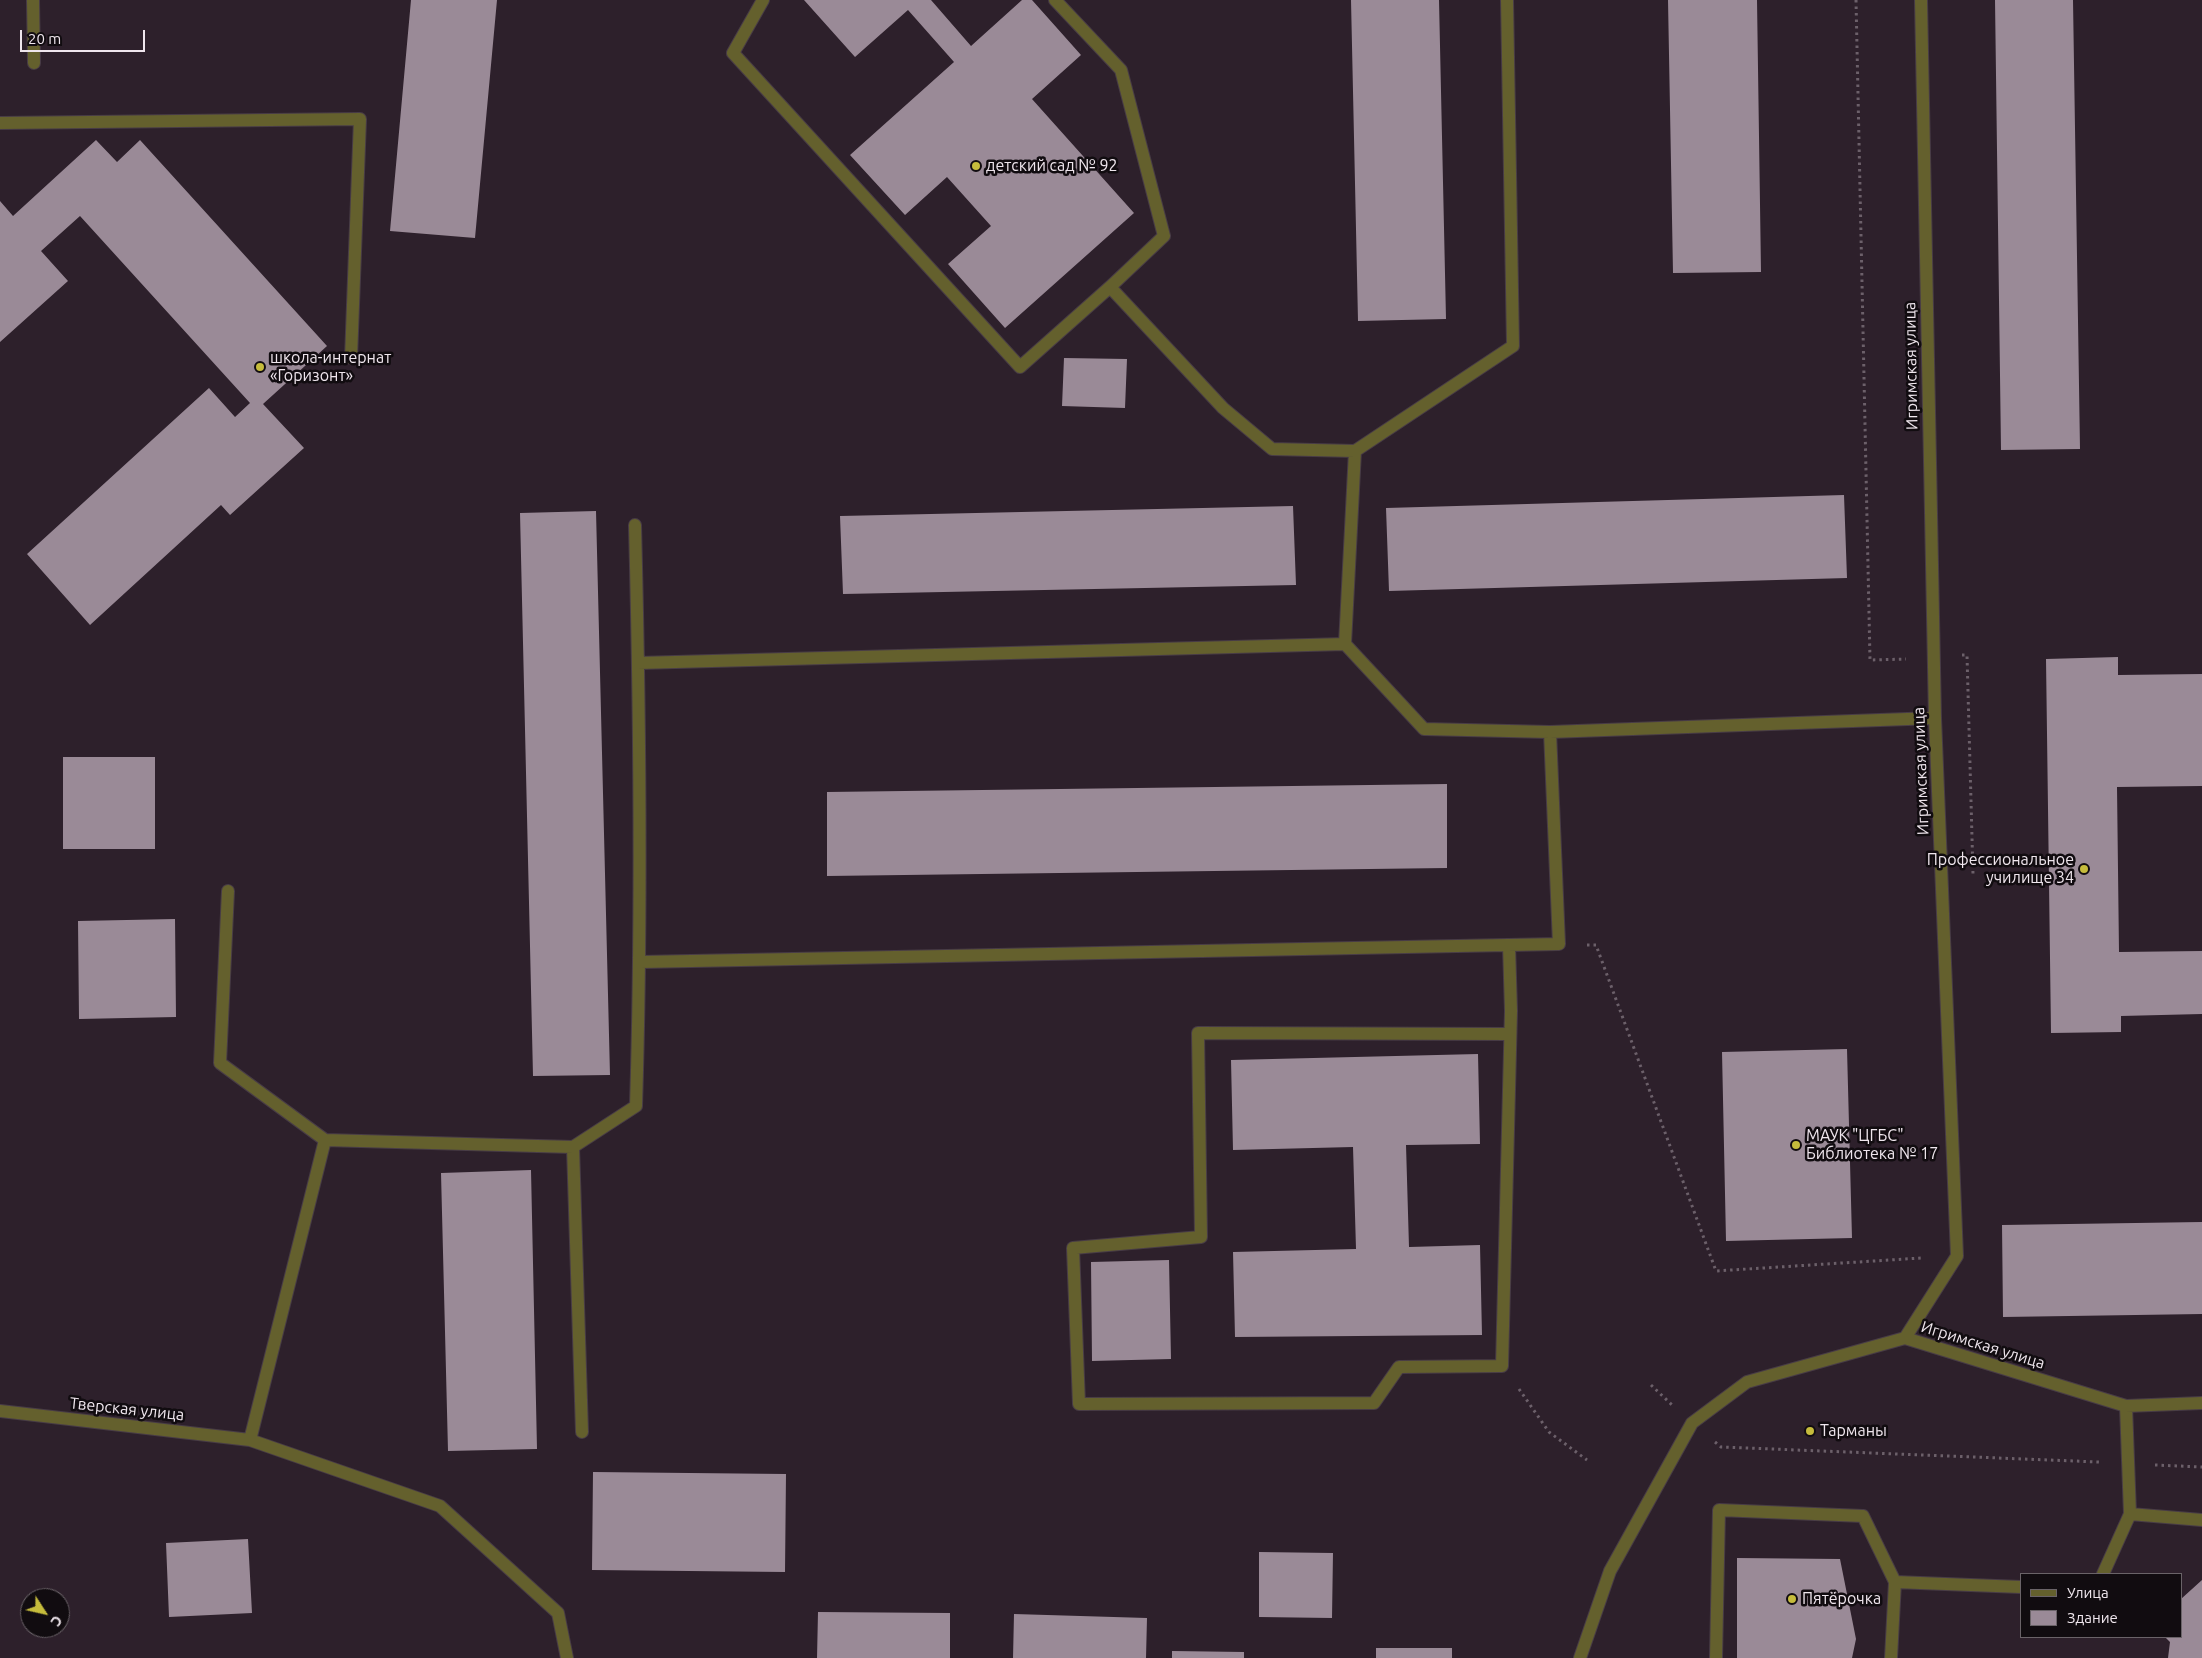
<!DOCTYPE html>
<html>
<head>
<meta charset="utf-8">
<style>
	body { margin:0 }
	#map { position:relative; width:2202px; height:1658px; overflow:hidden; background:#2d202b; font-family:Ubuntu,sans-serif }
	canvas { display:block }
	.legend { position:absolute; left:2020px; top:1573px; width:162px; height:65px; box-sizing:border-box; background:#110c10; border:1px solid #6a6368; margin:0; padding:6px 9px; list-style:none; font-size:15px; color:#efe6ed }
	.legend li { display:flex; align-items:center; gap:10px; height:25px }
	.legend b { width:25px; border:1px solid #6a6368 }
	.north { position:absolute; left:20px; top:1588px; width:50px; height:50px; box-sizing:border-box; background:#110c10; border:1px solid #6a6368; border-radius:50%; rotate:125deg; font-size:14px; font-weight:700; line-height:20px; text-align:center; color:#efe6ed }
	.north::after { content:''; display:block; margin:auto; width:18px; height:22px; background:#c6bc3c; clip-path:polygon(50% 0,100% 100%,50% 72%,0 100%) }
	.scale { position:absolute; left:20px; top:30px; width:125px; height:22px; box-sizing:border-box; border:2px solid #efe6ed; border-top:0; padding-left:6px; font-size:15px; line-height:18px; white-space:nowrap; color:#efe6ed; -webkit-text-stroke:4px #110c10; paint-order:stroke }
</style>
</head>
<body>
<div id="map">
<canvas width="2202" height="1658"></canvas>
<ul class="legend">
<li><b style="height:6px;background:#64602d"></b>Улица</li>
<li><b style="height:14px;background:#9a8a97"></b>Здание</li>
</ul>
<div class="north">С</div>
<div class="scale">20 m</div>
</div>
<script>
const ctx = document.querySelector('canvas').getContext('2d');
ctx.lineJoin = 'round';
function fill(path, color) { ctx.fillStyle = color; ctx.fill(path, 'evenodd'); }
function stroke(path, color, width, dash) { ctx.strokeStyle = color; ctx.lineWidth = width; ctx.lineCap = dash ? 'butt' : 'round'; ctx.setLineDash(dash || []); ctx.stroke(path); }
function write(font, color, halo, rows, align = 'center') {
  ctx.font = font + ' Ubuntu,sans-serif'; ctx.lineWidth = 5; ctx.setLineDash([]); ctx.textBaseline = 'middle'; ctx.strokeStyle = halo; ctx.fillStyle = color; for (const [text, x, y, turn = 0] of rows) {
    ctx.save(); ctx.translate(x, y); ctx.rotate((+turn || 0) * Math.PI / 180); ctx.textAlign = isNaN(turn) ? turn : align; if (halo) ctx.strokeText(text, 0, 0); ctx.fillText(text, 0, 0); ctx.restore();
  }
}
const building = new Path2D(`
	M 411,0 L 497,0 L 475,238 L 390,231 Z
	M 804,0 L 931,0 L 971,46 L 1022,0 L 1032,0 L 1081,55 L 1032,99 L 1134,213 L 1005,328 L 948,264 L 991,226 L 947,177 L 905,215 L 850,155 L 954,62 L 908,10 L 855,57 Z
	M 1351,0 L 1439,0 L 1446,319 L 1358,321 Z
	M 1668,0 L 1757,0 L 1761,272 L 1673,273 Z
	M 1995,0 L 2073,0 L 2080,449 L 2001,450 Z
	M 96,140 L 117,162 L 140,140 L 327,346 L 263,404 L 304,448 L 230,515 L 221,505 L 90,625 L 27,554 L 209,388 L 235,417 L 250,403 L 80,216 L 41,251 L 68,281 L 0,342 L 0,201 L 13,216 Z
	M 1064,358 L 1127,359 L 1125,408 L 1062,406 Z
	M 1844,495 L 1847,578 L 1389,591 L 1386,508 Z
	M 1293,506 L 1296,585 L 843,594 L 840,516 Z
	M 596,511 L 610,1075 L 533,1076 L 520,513 Z
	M 2118,657 L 2118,675 L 2202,674 L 2202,786 L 2117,787 L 2119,952 L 2202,951 L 2202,1014 L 2121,1016 L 2121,1032 L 2051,1033 L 2046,659 Z
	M 63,757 L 155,757 L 155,849 L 63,849 Z
	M 1447,784 L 1447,868 L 827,876 L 827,792 Z
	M 175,919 L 176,1017 L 79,1019 L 78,921 Z
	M 1847,1049 L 1852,1238 L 1726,1241 L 1722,1052 Z
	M 1478,1054 L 1480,1144 L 1406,1145 L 1409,1247 L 1480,1245 L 1482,1335 L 1235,1337 L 1233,1252 L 1356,1249 L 1353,1147 L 1233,1150 L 1231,1060 Z
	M 531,1170 L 537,1449 L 448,1451 L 441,1173 Z
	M 2202,1222 L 2202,1314 L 2003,1317 L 2002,1225 Z
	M 1169,1260 L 1171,1359 L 1092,1361 L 1091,1262 Z
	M 593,1472 L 786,1474 L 785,1572 L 592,1570 Z
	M 248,1539 L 252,1613 L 169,1617 L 166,1543 Z
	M 1259,1552 L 1333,1553 L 1332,1618 L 1259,1617 Z
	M 1737,1558 L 1840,1559 L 1856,1639 L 1852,1658 L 1737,1658 Z
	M 2202,1580 L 2202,1658 L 2168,1658 L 2170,1642 L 2165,1637 L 2181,1637 L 2181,1599 Z
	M 818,1612 L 950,1613 L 950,1658 L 817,1658 Z
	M 1014,1614 L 1147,1618 L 1146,1658 L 1013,1658 Z
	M 1376,1648 L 1452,1648 L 1452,1658 L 1376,1658 Z
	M 1172,1651 L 1244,1652 L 1244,1658 L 1172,1658 Z`);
const path = new Path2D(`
	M 1856,0 L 1870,660 L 1906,659
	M 1962,655 L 1967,655 L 1973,874
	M 1587,945 L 1596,945 L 1716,1271 L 1921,1258
	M 1651,1385 L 1672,1405
	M 1519,1389 L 1549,1432 L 1587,1460
	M 1715,1442 L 1721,1447 L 2099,1462
	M 2155,1465 L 2202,1467`);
const minor = new Path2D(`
	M 33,0 L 34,63
	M 763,0 L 733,53 L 1020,367 L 1110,287 L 1164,236 L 1121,70 L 1055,0
	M 0,123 L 360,119 L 351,358
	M 1110,287 L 1223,408 L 1272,449 L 1355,451
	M 1345,644 L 1355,451 L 1513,346 L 1507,0
	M 638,663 L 1345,644 L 1424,729 L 1550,732 L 1935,718
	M 228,891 L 220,1063 L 325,1140 L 573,1147
	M 1509,945 L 1511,1011 L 1502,1366 L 1399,1367 L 1374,1403 L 1079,1404 L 1073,1248 L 1201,1237 L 1198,1033 L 1510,1034
	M 640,962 L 1559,944 L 1550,732
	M 1905,1338 L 1957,1256 L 1935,718 L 1921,0
	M 1905,1338 L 2126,1406 L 2202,1403
	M 0,1411 L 250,1440 L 440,1506 L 558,1613 L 567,1658
	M 582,1432 L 573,1147 L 636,1106 C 642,913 640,719 635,525
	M 250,1440 L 325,1140
	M 2130,1514 L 2202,1520
	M 2103,1574 L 2130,1514 L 2126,1406
	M 1895,1582 L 2021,1587
	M 1580,1658 L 1610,1571 L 1692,1423 L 1747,1382 L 1905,1338
	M 1716,1658 L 1719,1510 L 1863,1516 L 1895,1582 L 1891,1658`);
const markers = [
	[976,166,5,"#c6bc3c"],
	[260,367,5,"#c6bc3c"],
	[2084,869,5,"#c6bc3c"],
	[1796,1145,5,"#c6bc3c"],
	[1810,1431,5,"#c6bc3c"],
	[1792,1599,5,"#c6bc3c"]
];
const poiNames = [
	["детский сад № 92",986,166],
	["школа-интернат",270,358],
	["«Горизонт»",270,376],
	["Профессиональное",2074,860,"right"],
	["училище 34",2074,878,"right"],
	["МАУК \"ЦГБС\"",1806,1136],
	["Библиотека № 17",1806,1154],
	["Тарманы",1820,1431],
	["Пятёрочка",1802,1599]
];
const streetNames = [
	["Игримская улица",1911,366,-91],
	["Игримская улица",1921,771,-92],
	["Игримская улица",1983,1345,17],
	["Тверская улица",127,1409,6]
];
fill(building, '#9a8a97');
stroke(minor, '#483c46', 14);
stroke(path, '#6c606a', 3, [2.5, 4]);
stroke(minor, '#64602d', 12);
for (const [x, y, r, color] of markers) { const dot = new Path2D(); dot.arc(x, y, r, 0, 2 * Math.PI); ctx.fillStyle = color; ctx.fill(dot); stroke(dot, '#110c10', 2); }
write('16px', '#efe6ed', '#110c10', poiNames, 'left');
write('16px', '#efe6ed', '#110c10', streetNames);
</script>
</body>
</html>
